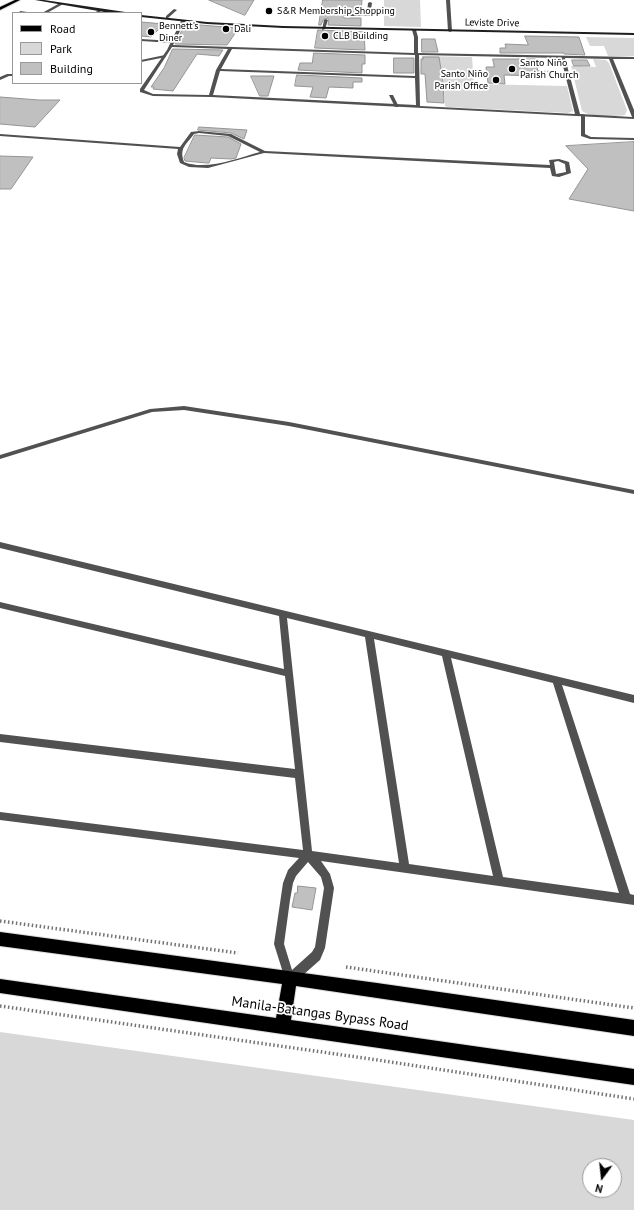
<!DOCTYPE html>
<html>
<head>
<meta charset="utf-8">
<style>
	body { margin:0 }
	#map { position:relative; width:634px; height:1210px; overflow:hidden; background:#fff; font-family:"PT Sans",sans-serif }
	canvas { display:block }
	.legend { position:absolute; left:12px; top:12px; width:130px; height:72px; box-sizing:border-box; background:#fff; border:1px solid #999; margin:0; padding:5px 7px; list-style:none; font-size:12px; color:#000 }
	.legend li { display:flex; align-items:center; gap:8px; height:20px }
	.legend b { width:20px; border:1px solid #999 }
	.north { position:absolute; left:582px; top:1158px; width:40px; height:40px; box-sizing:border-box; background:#fff; border:1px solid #999; border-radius:50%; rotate:195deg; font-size:11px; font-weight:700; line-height:16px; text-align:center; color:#000 }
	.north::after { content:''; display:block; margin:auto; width:14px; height:18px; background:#000; clip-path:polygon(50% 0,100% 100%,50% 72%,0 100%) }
</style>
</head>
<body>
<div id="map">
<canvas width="634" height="1210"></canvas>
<ul class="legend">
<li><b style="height:5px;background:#000"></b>Road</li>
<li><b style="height:11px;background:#d8d8d8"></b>Park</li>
<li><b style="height:11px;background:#c0c0c0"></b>Building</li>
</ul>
<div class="north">N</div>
</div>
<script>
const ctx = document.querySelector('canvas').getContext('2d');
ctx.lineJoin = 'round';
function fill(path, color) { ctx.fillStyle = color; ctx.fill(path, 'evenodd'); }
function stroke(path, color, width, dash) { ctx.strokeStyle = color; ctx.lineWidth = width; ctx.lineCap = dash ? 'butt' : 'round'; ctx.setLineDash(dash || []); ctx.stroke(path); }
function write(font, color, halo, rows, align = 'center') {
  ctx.font = font + ' "PT Sans",sans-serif'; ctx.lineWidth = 3.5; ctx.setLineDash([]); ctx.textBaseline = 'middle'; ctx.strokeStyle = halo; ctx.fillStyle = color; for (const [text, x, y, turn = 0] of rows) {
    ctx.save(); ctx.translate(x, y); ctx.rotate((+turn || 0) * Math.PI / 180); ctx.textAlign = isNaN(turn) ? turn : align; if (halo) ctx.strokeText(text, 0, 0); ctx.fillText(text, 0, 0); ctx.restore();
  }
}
const green = new Path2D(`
	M 384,0 L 420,0 L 421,27 L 384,26 Z
	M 586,37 L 634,38 L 634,56 L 608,56 L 604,46 L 590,46 Z
	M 422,56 L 472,57 L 474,84 L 567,86 L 573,111 L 568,113 L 447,107 L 445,106 L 443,71 L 422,69 Z
	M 593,59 L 606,60 L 609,63 L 627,110 L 625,115 C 617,117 589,117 582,111 L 571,66 L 596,67 Z
	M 0,1032 L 634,1120 L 634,1210 L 0,1210 ZM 590,1166 L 614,1166 L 614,1190 L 590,1190 Z`);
const building = new Path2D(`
	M 209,0 L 254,0 L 245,15 Z
	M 323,0 L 362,0 L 361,12 L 344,12 L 341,14 L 344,18 L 361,18 L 361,26 L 328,25 L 329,19 L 327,18 L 323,20 L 321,25 L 319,25 Z
	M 141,22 L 164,24 L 151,37 L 141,36 Z
	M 188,24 L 237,28 L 234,32 L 236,32 L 227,45 L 175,44 L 184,26 L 187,27 Z
	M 318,30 L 364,32 L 365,50 L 315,48 Z
	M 525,36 L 579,37 L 585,55 L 564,54 L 564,53 L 500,53 L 500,48 L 506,48 L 505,44 L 528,45 Z
	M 422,39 L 435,39 L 438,52 L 422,52 Z
	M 173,49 L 223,50 L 219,56 L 197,54 L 173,91 L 153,89 L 154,87 L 151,87 L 164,68 Z
	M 314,53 L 365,55 L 365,64 L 362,64 L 362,73 L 298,70 L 300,63 L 312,63 Z
	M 423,57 L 439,57 L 443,82 L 444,103 L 427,102 L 425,74 L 421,74 L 421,59 L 423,59 Z
	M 394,58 L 414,58 L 414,73 L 394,73 Z
	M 493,59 L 538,59 L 540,67 L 537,67 L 539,76 L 504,75 L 505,84 L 488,83 L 486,67 L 494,67 Z
	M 572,60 L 587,60 L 590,66 L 574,66 Z
	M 297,75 L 362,78 L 362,82 L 353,82 L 353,88 L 329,87 L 326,98 L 310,97 L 313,87 L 295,86 Z
	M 251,76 L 274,76 L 268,96 L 260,96 Z
	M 0,97 L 39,100 L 60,100 L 35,127 L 0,124 Z
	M 199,127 L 247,130 L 244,139 L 231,133 L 198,130 Z
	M 195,135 L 228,137 L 241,144 L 236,158 L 231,159 L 211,158 L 209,163 L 207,163 L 185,161 L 184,158 Z
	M 634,142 L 634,211 L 569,199 L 588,169 L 566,146 Z
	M 0,156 L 33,157 L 11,189 L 0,189 Z
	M 298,886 L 316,888 L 312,910 L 292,907 L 295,893 L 297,893 Z`);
const pathFar1 = new Path2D(`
	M 538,71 L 557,72`);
const path = new Path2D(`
	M 0,921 L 238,953
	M 346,967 L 634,1008
	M 0,1006 L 371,1059 L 634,1099`);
const service = new Path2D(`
	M 446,0 L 450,0 L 452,31 L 450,32 L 448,31 Z
	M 370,2 L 372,3 L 370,16 L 344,16 L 342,15 L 344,14 L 367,14 L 368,3 Z
	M 60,3 L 63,4 L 47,13 L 42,13 Z
	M 174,9 L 177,10 L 168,18 L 166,18 L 166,16 Z
	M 99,10 L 101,11 L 98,13 L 94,13 Z
	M 20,11 L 27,12 L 28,13 L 19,13 Z
	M 326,19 L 328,20 L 325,29 L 322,30 L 324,20 Z
	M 141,39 L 173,41 L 175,42 L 173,43 L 141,41 Z
	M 165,55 L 166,57 L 141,62 L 141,60 Z
	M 7,74 L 13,74 L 13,76 L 9,76 L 0,80 L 0,77 Z
	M 389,95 L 393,95 L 399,107 L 395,107 Z
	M 581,114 L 585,115 L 585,134 L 591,137 L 634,138 L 634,140 L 590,139 L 581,136 Z
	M 199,131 L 231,134 L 265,151 L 550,165 L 549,160 L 559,159 L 569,162 L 571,173 L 559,177 L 552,176 L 550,168 L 264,153 L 208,168 L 189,167 L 180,163 L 177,154 L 178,149 L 0,136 L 0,134 L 180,147 L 191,132 ZM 199,133 L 228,136 L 260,152 C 238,158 206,171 184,162 C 179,148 186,145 194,134 ZM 558,161 L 565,164 L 566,172 L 556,174 L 554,162 Z`);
const minor = new Path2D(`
	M 183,20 L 185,21 L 173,45 L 414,53 L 414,37 L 412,30 L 414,29 L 416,30 L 418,37 L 418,53 L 634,57 L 634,59 L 613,59 L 634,110 L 634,119 L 211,97 L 153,96 L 140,92 L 140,89 L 167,50 L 181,21 ZM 172,47 L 228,49 L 216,70 L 209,95 L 153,94 L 144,90 ZM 232,49 L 415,55 L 415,76 L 221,69 ZM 419,55 L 561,58 L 575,114 L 420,106 ZM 565,58 L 609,59 L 632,117 L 580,114 ZM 220,71 L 415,78 L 416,105 L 213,95 Z
	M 184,406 L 289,422 L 634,490 L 634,494 L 289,426 L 184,410 L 152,412 L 0,459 L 0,455 L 150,409 Z
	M 0,542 L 634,695 L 634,703 L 562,685 L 630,894 L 634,895 L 634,905 L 321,861 L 330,874 L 334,888 L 325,948 L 320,960 L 294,983 L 290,984 L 286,983 L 285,979 L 274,944 L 283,883 L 288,870 L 299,858 L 0,820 L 0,812 L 303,850 L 295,778 L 0,742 L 0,734 L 295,769 L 285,676 L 0,608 L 0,602 L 284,669 L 279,616 L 0,548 ZM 287,618 L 365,637 L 399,863 L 312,851 ZM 374,639 L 442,656 L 493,876 L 409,864 ZM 451,658 L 553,683 L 619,893 L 503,877 ZM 308,862 L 321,877 L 324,888 L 315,947 L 312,952 L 292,970 L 284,944 L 290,900 L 293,883 L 296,876 Z`);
const secondary = new Path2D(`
	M 35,0 L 44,0 L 132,13 L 110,13 Z
	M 141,15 L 207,22 L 283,26 L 634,33 L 634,35 L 283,28 L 207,24 L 141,17 Z`);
const primary = new Path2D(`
	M 15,0 L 20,0 L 0,10 L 0,7 Z`);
const trunk = new Path2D(`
	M 0,932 L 377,983 L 634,1020 L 634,1036 L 296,986 L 291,1020 L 634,1069 L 634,1085 L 0,993 L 0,979 L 276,1018 L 282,984 L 0,946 Z`);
const markers = [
	[269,11,4,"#000"],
	[226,29,4,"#000"],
	[151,32,4,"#000"],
	[325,36,4,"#000"],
	[512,69,4,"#000"],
	[496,80,4,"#000"]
];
const farPoinames = [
	["S&R Membership Shopping",277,11],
	["Bennett's",159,26],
	["Diner",159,38],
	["Dali",234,29],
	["CLB Building",333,36],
	["Santo Niño",520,63],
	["Parish Church",520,75],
	["Santo Niño",488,74,"right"],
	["Parish Office",488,86,"right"]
];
const farStreetnames = [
	["Leviste Drive",492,23,1]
];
const nearStreetnames = [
	["Manila-Batangas Bypass Road",320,1014,8]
];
fill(green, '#d8d8d8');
fill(building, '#c0c0c0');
stroke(building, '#959595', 1);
stroke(primary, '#dbdbdb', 2);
stroke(trunk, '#dbdbdb', 2);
stroke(pathFar1, '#737373', 1.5, [0.5, 1]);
stroke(path, '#737373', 3.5, [1.5, 2.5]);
fill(service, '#515151');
fill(minor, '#515151');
fill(secondary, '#1e1e1e');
fill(primary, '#000');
fill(trunk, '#000');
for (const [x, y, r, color] of markers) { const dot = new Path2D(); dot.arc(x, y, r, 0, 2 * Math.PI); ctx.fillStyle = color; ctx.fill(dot); stroke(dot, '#fff', 1.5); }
write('10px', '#000', '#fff', farPoinames, 'left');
write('10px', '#000', '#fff', farStreetnames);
write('14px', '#000', '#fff', nearStreetnames);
</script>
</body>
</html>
